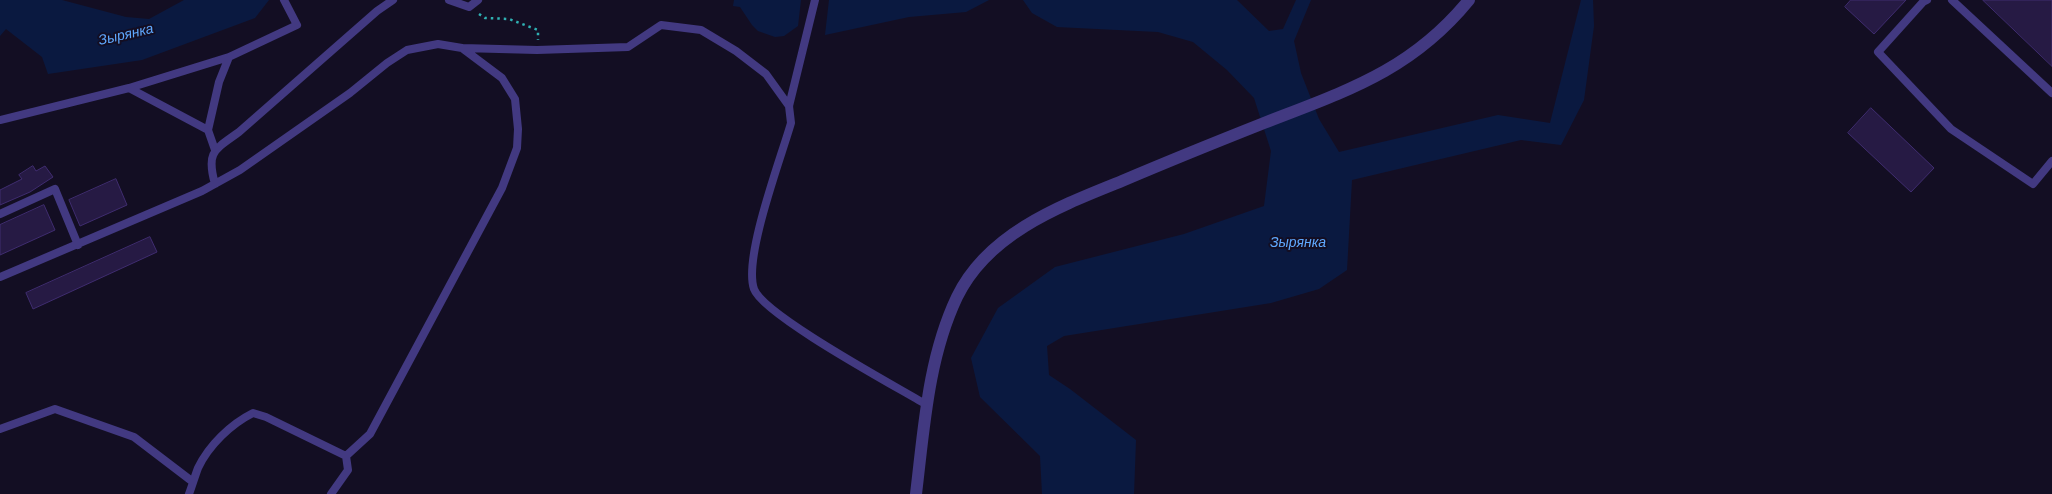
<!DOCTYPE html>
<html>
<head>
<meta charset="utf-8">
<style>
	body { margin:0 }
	canvas { display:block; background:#130e23 }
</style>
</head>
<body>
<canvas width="2052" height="494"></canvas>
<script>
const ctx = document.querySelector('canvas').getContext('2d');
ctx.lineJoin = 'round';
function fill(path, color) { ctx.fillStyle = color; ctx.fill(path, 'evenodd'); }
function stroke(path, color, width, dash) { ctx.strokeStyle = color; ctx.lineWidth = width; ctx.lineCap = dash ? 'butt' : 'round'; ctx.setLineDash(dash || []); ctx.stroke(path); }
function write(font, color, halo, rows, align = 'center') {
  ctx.font = font + ' Arial,sans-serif'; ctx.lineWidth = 4; ctx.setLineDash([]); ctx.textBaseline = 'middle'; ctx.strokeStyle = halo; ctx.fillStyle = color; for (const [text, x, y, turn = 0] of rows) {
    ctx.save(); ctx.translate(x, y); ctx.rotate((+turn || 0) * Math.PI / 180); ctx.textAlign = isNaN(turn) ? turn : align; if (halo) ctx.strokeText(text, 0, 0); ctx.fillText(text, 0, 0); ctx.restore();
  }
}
const water = new Path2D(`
	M 0,0 L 62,0 L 126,17 L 149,19 L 184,0 L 269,0 L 255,18 L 142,60 L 48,74 L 42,57 L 6,29 L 0,36 Z
	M 734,0 L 801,0 L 798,26 L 784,36 L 775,37 L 758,31 L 752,25 L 740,7 L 733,6 Z
	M 829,0 L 989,0 L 966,12 L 909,17 L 825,35 Z
	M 1023,0 L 1237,0 L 1269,31 L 1283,29 L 1296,0 L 1311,0 L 1294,41 L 1301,73 L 1319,119 L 1339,152 L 1498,115 L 1550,123 L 1581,0 L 1593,0 L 1594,26 L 1584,100 L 1561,145 L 1521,140 L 1352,180 L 1347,270 L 1319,289 L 1271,303 L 1064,336 L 1047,346 L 1049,375 L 1070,389 L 1136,440 L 1134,494 L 1042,494 L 1040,456 L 980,397 L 971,358 L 998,308 L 1055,267 L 1184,234 L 1264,206 L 1271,151 L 1254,98 L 1227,70 L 1193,42 L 1158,32 L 1057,27 L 1032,13 Z`);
const building = new Path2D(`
	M 1851,0 L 1906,0 L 1874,34 L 1845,7 Z
	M 1983,0 L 2052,0 L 2052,66 Z
	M 1871,108 L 1934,168 L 1911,192 L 1848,133 Z
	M 33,166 L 36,171 L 45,166 L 53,177 L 30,192 L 0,205 L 0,190 L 22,179 L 19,175 Z
	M 116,179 L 127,205 L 80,226 L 69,200 Z
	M 44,205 L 55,230 L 0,255 L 0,225 Z
	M 150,237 L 157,252 L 33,309 L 26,293 Z`);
const path = new Path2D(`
	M 479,14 L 485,18 L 509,19 L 538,30 L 538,40`);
const service = new Path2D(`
	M 449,0 L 469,7 L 478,0
	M 815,0 L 789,106 L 791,123 C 781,158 743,258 754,289 C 763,315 897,387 927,405
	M 1927,0 L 1923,2 L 1878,52 L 1951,129 L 2033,184 L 2052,161
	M 1952,0 L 2052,93
	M 462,48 L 537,50 L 628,47 L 661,25 L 701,30 L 736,51 L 766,74 L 789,106
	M 129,88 L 229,57
	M 0,120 L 129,88 L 208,130
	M 215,150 L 208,130 L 219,82 L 229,57 L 297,25 L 284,0
	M 215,184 C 206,152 214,150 239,132 L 377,11 L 393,0
	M 0,214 L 55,189 L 78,245
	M 0,277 L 202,191 L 240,170 L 350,93 L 387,63 L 407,50 L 438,44 L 462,48 L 502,78 L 515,99 L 518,129 L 517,148 L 502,188 L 370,434 L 346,456
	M 0,429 L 55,409 L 134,437 L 193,482
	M 189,494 C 192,486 195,476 198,468 C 209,445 231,424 253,413 L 266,417 L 346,456
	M 331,494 L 348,470 L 346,456`);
const tertiary = new Path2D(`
	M 916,494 C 924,428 928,358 957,297 C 988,233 1060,206 1122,181 C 1169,161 1216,142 1264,123 C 1346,91 1411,71 1469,0`);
const waterNames = [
	["Зырянка",126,35,-13],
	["Зырянка",1298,243]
];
fill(water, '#0a1940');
fill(building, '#261a44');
stroke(building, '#3f2c6f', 1);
stroke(path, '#2fb1b3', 2.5, [2.5, 4]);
stroke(service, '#423981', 8);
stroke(tertiary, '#423981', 12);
write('italic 14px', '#5fa8fe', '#130e23', waterNames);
</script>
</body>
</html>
